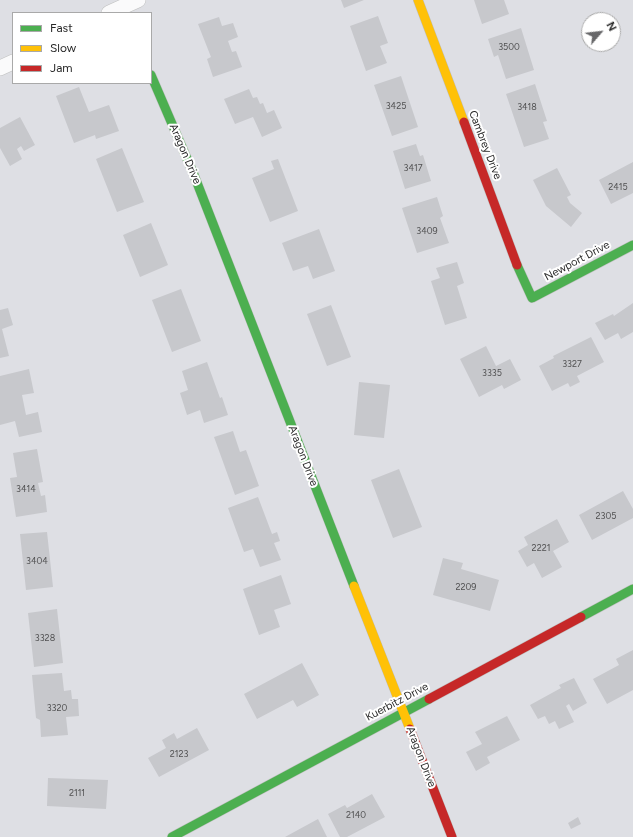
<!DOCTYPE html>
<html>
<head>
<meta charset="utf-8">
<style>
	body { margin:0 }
	#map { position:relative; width:633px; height:837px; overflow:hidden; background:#dedfe4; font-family:Figtree,sans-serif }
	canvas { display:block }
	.legend { position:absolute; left:12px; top:12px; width:140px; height:72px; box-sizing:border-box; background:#fff; border:1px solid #a9a9a9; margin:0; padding:5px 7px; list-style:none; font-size:12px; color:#272727 }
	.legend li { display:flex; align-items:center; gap:8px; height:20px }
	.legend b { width:20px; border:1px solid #a9a9a9 }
	.north { position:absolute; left:581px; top:12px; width:40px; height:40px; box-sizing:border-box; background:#fff; border:1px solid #a9a9a9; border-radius:50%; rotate:62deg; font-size:11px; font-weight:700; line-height:16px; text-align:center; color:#272727 }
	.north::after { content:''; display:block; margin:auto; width:14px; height:18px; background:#676769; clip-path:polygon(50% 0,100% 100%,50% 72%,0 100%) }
</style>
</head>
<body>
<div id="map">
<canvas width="633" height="837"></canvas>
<ul class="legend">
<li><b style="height:5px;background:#4caf50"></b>Fast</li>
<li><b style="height:5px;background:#ffc107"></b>Slow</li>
<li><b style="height:5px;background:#c62828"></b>Jam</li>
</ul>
<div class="north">N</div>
</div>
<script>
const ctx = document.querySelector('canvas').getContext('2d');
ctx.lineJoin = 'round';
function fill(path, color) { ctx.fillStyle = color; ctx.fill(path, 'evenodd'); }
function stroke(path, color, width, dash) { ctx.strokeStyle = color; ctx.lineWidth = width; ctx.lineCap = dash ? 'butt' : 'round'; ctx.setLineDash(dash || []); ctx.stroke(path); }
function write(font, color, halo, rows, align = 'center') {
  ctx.font = font + ' Figtree,sans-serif'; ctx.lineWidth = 4; ctx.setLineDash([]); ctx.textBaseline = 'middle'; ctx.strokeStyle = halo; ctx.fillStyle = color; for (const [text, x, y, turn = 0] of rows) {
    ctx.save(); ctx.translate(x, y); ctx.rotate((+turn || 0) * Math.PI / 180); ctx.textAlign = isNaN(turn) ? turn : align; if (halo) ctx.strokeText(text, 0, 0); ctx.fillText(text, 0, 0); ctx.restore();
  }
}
const building = new Path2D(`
	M 341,0 L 364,0 L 344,8 Z
	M 474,0 L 504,0 L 509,14 L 482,24 Z
	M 378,16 L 388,43 L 380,46 L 387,63 L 366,71 L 350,26 Z
	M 219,17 L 222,26 L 233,23 L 238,37 L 228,41 L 232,52 L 236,51 L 242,67 L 213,77 L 207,59 L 211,57 L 198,24 Z
	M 521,28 L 534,70 L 506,79 L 498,55 L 494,57 L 488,39 Z
	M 401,76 L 418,127 L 392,136 L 374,85 Z
	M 535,84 L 547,121 L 543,122 L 549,139 L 524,147 L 506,94 Z
	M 79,87 L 89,112 L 109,105 L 119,131 L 96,139 L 95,135 L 74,143 L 56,96 Z
	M 249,89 L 253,98 L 257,97 L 260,104 L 263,103 L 267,113 L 274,110 L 282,128 L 262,137 L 253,117 L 235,124 L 224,99 Z
	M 20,117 L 35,145 L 24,151 L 21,146 L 17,149 L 22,159 L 10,166 L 0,148 L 0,128 Z
	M 416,144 L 420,156 L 423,155 L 431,181 L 405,189 L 393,151 Z
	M 122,148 L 144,202 L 117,212 L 96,159 Z
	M 278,159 L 298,211 L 270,222 L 252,178 L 274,169 L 271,161 Z
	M 633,162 L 633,193 L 611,204 L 599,180 Z
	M 557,168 L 571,195 L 567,197 L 570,203 L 582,213 L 571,227 L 546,206 L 533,180 Z
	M 437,197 L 443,216 L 440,218 L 449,243 L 417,253 L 402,208 Z
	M 151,223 L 168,265 L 140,277 L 123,235 Z
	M 319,229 L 335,271 L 313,279 L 308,266 L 293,271 L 282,243 Z
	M 457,262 L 464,283 L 457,286 L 467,318 L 445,325 L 431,281 L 440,278 L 436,268 Z
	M 181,289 L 201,341 L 172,352 L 152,300 Z
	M 633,303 L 633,332 L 621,339 L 618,333 L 605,340 L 595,323 L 613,314 L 614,316 Z
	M 331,305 L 351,357 L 327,366 L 307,314 Z
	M 8,308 L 13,325 L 2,329 L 9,356 L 0,358 L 0,310 Z
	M 591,337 L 604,362 L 577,376 L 580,382 L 570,387 L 568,383 L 552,391 L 539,366 L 554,358 L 553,356 Z
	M 486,346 L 496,366 L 510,359 L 521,380 L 504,389 L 502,385 L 479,397 L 460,359 Z
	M 207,362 L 220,398 L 222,397 L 228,415 L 204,423 L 200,410 L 187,415 L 180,393 L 188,390 L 182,371 Z
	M 29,369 L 34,393 L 22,395 L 26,415 L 38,412 L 42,432 L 19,437 L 15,421 L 0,425 L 0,376 Z
	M 359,382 L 390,385 L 384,438 L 354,435 Z
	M 233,431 L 240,452 L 246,450 L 259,486 L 235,495 L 214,437 Z
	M 37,449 L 43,482 L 38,483 L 41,496 L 45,495 L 47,512 L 16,517 L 10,478 L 17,477 L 13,453 Z
	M 399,469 L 422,527 L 393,538 L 371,480 Z
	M 623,491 L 633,509 L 633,518 L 592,540 L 579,515 Z
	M 258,497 L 272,534 L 277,532 L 280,541 L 274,543 L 281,560 L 260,567 L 253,549 L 244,552 L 228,508 Z
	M 557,519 L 569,542 L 553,551 L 562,567 L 542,578 L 534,563 L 527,567 L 518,551 L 528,545 L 524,537 Z
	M 47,532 L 53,587 L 26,590 L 20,534 Z
	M 443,558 L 463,563 L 461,569 L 499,580 L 490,611 L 433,595 Z
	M 281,575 L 291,604 L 274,610 L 280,627 L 259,635 L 243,589 Z
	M 57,609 L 63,663 L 34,667 L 28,613 Z
	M 633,650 L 633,690 L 607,704 L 593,679 L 619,665 L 616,659 Z
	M 302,663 L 319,695 L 297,707 L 293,700 L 257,719 L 244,694 Z
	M 62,673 L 64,691 L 71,690 L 72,699 L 78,699 L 79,716 L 66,717 L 68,735 L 41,737 L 40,720 L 36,718 L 32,675 Z
	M 574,678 L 587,703 L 573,711 L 569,704 L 566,706 L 574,722 L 559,729 L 555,721 L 549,724 L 545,716 L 538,719 L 530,705 L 561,688 L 559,685 Z
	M 507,716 L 520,740 L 487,757 L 490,763 L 476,771 L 466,752 L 482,744 L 475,732 Z
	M 197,728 L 209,750 L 159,777 L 148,758 L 166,748 L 162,740 L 174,733 L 177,739 Z
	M 48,778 L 108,780 L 106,809 L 47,806 Z
	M 372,794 L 385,817 L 347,837 L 340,837 L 328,814 L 345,805 L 347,808 Z
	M 578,817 L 581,824 L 571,829 L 568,823 Z
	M 318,819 L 327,837 L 285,837 Z`);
const street = new Path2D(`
	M 109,13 L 138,0
	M 0,68 L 13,62`);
const fast = new Path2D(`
	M 151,75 L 194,175 L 354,586
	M 517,265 L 532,298 L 633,245
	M 581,617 L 633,589
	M 172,837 L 429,699`);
const slow = new Path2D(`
	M 418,0 L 464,122
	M 354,586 L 410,729`);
const jam = new Path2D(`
	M 464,122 L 517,265
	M 429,699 L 581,617
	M 410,729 L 452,837`);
const numberNames = [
	["3500",509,47],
	["3425",396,106],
	["3418",527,107],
	["3417",413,168],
	["2415",618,187],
	["3409",427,231],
	["3327",572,364],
	["3335",492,373],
	["3414",26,489],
	["2305",606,516],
	["2221",541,548],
	["3404",37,561],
	["2209",466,587],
	["3328",45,638],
	["3320",57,708],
	["2123",179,754],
	["2111",77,793],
	["2140",356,815]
];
const streetNames = [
	["Cambrey Drive",485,145,69],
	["Aragon Drive",185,154,67],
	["Newport Drive",577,261,-28],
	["Aragon Drive",303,456,69],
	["Kuerbitz Drive",397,702,-28],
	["Aragon Drive",421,757,69]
];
fill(building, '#c7c8cc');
stroke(street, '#bebfbe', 16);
stroke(fast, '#bebfbe', 10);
stroke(slow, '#bebfbe', 10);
stroke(jam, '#bebfbe', 10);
stroke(street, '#fafafb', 15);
stroke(fast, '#4caf50', 9);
stroke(slow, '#ffc107', 9);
stroke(jam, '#c62828', 9);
write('9px', '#505051', null, numberNames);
write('11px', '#272727', '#fff', streetNames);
</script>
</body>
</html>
